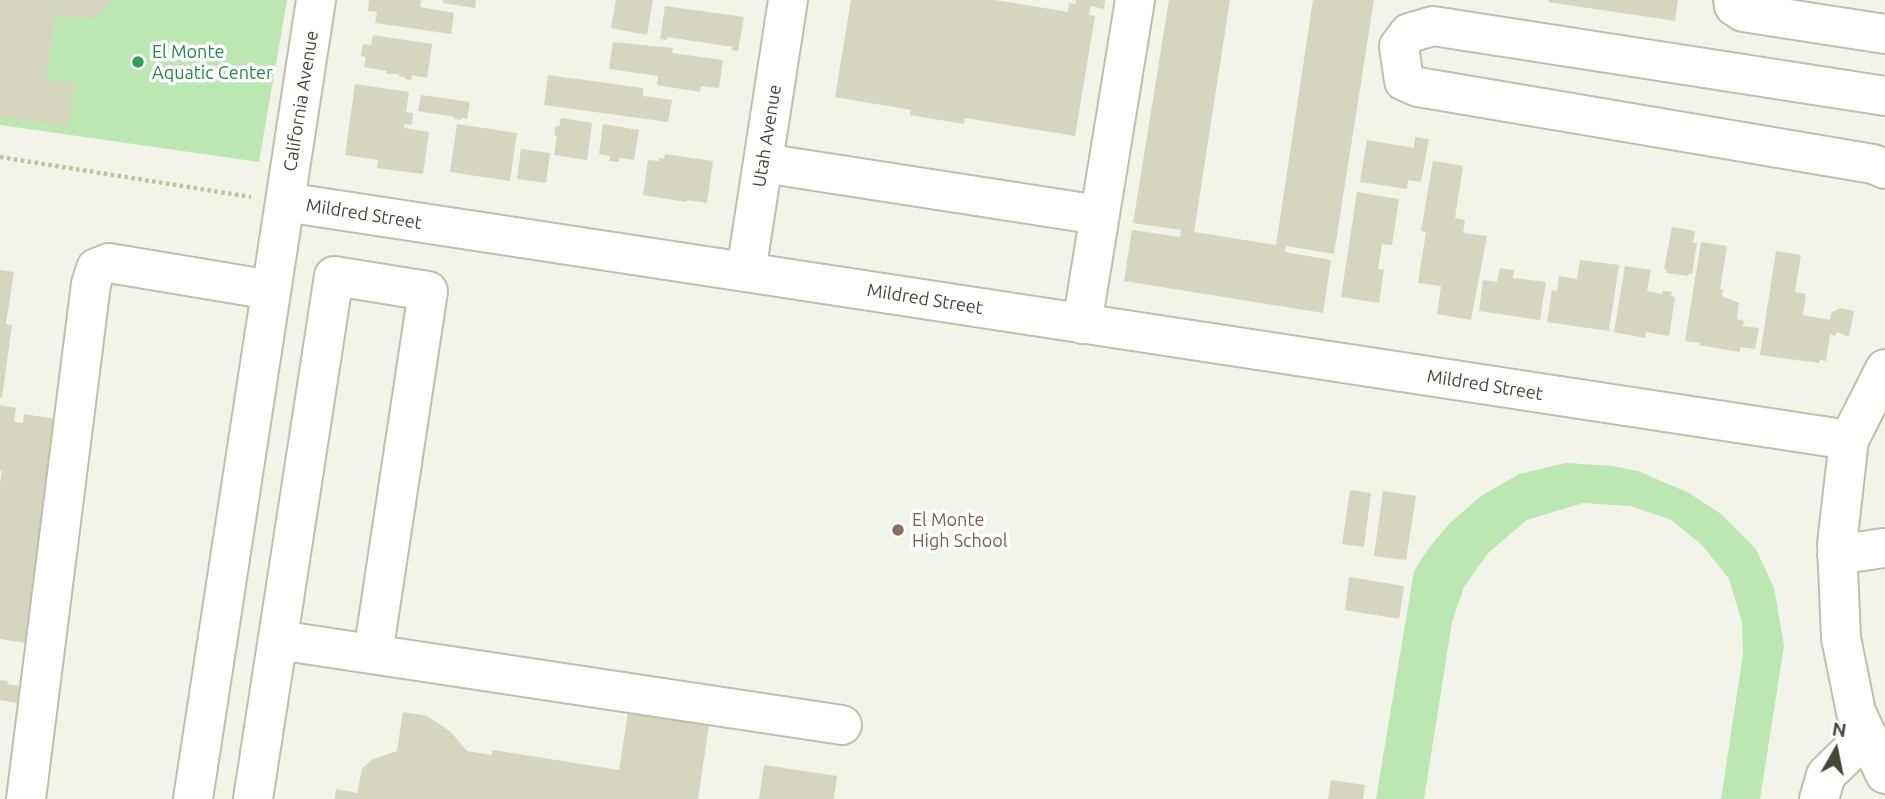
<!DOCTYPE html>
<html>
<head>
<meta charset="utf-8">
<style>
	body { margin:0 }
	#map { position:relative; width:1885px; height:799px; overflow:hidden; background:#f3f4e9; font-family:Ubuntu,sans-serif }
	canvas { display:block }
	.north { position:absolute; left:1801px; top:715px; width:70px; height:70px; -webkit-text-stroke:5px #fff; paint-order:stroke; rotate:9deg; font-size:19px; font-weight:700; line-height:28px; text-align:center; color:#484737 }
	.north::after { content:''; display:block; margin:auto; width:24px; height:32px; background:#484737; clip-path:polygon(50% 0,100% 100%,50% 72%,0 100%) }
</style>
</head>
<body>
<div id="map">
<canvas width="1885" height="799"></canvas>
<div class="north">N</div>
</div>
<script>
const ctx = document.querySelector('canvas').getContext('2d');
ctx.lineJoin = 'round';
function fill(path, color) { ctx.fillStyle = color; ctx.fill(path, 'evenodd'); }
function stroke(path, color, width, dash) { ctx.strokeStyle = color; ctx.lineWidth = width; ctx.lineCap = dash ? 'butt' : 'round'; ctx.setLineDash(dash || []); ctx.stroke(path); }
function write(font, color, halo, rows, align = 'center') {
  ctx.font = font + ' Ubuntu,sans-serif'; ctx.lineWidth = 7; ctx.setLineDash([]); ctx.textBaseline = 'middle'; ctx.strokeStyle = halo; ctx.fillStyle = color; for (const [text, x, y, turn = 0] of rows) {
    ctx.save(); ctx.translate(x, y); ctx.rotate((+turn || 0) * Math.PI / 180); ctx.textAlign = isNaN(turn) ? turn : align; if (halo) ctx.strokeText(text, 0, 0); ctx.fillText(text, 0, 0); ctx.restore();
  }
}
const green = new Path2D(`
	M 0,0 L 287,0 L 259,162 L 0,125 Z
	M 1566,463 L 1612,466 L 1638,471 L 1689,493 L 1721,514 L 1756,549 L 1774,588 L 1784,646 L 1760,799 L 1721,799 L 1743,654 L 1742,622 L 1729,579 L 1702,545 L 1671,520 L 1631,506 L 1583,503 L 1527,520 L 1488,553 L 1464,587 L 1452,622 L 1424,799 L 1376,799 L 1414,571 L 1428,549 L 1449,524 L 1481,496 L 1519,474 Z`);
const building = new Path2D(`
	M 2,0 L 113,0 L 94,19 L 55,14 L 46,80 L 75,84 L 69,126 L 0,117 L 0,4 Z
	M 369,0 L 421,0 L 420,7 L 454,13 L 451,34 L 375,23 L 377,12 L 368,11 Z
	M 443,0 L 476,0 L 475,8 L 443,3 Z
	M 616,0 L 653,0 L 647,35 L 611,28 Z
	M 851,0 L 995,0 L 1068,12 L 1069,3 L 1076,4 L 1076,0 L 1105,0 L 1104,9 L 1091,6 L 1089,15 L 1095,16 L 1075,136 L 965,118 L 964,124 L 910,115 L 911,110 L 835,97 Z
	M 1169,0 L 1230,0 L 1194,232 L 1276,245 L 1313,0 L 1374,0 L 1334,254 L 1286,246 L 1285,252 L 1331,260 L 1323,313 L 1124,281 L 1132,230 L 1180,237 L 1181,230 L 1133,223 Z
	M 1549,0 L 1678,0 L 1675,21 L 1548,2 Z
	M 665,6 L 744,17 L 738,51 L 732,50 L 733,47 L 667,37 L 667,40 L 660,39 Z
	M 373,35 L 432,44 L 427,78 L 412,75 L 411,80 L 405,79 L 405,77 L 398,76 L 399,74 L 386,74 L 387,71 L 364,67 L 366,57 L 361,56 L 363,44 L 371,45 Z
	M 613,42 L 673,48 L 672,53 L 723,60 L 719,88 L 701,86 L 700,92 L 657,85 L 658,76 L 609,69 Z
	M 548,75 L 643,88 L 643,96 L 672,100 L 668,122 L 544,105 Z
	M 355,84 L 409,92 L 406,112 L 413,113 L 412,125 L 404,124 L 404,128 L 429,132 L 423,174 L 377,168 L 378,160 L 345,155 Z
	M 421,95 L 470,102 L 467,119 L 461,118 L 461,120 L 454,119 L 455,117 L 418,111 Z
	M 561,118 L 592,123 L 587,160 L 554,155 L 557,136 L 554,135 L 556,126 L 559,127 Z
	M 457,124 L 517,133 L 510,181 L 450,172 Z
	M 603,124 L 639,130 L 634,160 L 619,158 L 619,162 L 609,161 L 610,156 L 599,154 Z
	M 1415,137 L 1429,139 L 1421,182 L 1408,180 L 1407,189 L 1360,182 L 1367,140 L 1414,148 Z
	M 521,149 L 550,153 L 546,183 L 517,179 Z
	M 665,154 L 713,161 L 707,203 L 687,200 L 686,202 L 643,195 L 648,160 L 659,161 L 659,158 L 664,159 Z
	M 1433,161 L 1463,166 L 1455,218 L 1465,220 L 1463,233 L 1487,236 L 1471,320 L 1437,314 L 1441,286 L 1418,283 L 1426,232 L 1421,231 Z
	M 1357,192 L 1399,199 L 1392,245 L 1382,244 L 1378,269 L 1384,270 L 1379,303 L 1341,297 Z
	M 1672,227 L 1695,231 L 1693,243 L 1697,243 L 1692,274 L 1689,273 L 1688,276 L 1666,273 L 1667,269 L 1664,269 Z
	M 1701,242 L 1727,246 L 1720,289 L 1723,289 L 1722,296 L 1739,303 L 1737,319 L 1744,321 L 1743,326 L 1759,328 L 1755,349 L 1740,347 L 1740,352 L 1699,345 L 1700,343 L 1685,341 Z
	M 1776,251 L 1801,255 L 1795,292 L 1806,294 L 1803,315 L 1830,320 L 1832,312 L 1841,308 L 1854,311 L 1849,337 L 1837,332 L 1835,336 L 1830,334 L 1826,361 L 1820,360 L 1819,363 L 1760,355 Z
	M 1580,260 L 1619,265 L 1609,331 L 1547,322 L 1552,290 L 1557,291 L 1559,276 L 1577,279 Z
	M 1625,266 L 1651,270 L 1647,291 L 1662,294 L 1663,291 L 1672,292 L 1671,296 L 1675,297 L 1669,336 L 1646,332 L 1645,338 L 1614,332 Z
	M 1500,268 L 1514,270 L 1513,278 L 1546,282 L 1540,320 L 1479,311 L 1483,280 L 1497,282 Z
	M 0,270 L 14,272 L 6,324 L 12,325 L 2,398 L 0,398 Z
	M 0,405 L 16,408 L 14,422 L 23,423 L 24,414 L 55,419 L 58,429 L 25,643 L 0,639 L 0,484 L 2,471 L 0,471 Z
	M 1350,490 L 1371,493 L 1364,547 L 1342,544 Z
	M 1383,491 L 1416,496 L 1406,560 L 1374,556 Z
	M 1349,577 L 1404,586 L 1399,619 L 1345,610 Z
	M 0,680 L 8,681 L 7,684 L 19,686 L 17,703 L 0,700 Z
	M 630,699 L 711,712 L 698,799 L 335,799 L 336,789 L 357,793 L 362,769 L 371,760 L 397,751 L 403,712 L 427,716 L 451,732 L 467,751 L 492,755 L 493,750 L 619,770 Z
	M 764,765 L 837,776 L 834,799 L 759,799 Z
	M 1331,780 L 1365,785 L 1363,799 L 1328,799 Z`);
const path = new Path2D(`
	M 0,157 L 251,197`);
const minor = new Path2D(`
	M 1733,0 L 1734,6 L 1743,12 L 1885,34
	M 1885,96 L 1433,26 L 1409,33 L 1399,46 L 1404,81 L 1418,87 L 1873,164 L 1885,169
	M 763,163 L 1099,215
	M 285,202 L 1849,440
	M 746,272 L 788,0
	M 1082,324 L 1135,0
	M 1885,369 L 1849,440 L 1837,544 L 1841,638 L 1856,712 L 1885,774
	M 1837,555 L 1883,548
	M 278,640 L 842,725
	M 26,799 L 91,284 L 96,268 L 109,263 L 271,290
	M 193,799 L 316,0
	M 253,799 L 334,276 L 428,291 L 373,654
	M 1819,799 L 1826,775 L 1867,735`);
const markers = [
	[138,62,7,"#2e9e5b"],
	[898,530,7,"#8d6e63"]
];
const leisureNames = [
	["El Monte",152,52],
	["Aquatic Center",152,73]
];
const streetNames = [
	["California Avenue",301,101,-81],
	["Utah Avenue",767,136,-81],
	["Mildred Street",364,214,9],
	["Mildred Street",925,299,9],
	["Mildred Street",1485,385,9]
];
const educationNames = [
	["El Monte",912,520],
	["High School",912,541]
];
fill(green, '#bce7b2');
fill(building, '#d6d5be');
stroke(minor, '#bfbfab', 42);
stroke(path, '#c1c19d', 4.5, [3.5, 3.5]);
stroke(minor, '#fff', 38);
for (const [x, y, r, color] of markers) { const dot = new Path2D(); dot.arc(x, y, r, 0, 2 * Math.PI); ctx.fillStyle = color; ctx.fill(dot); stroke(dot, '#fff', 2.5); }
write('18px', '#27864d', '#fff', leisureNames, 'left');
write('18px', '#484737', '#fff', streetNames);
write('18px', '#785e54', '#fff', educationNames, 'left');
</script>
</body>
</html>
